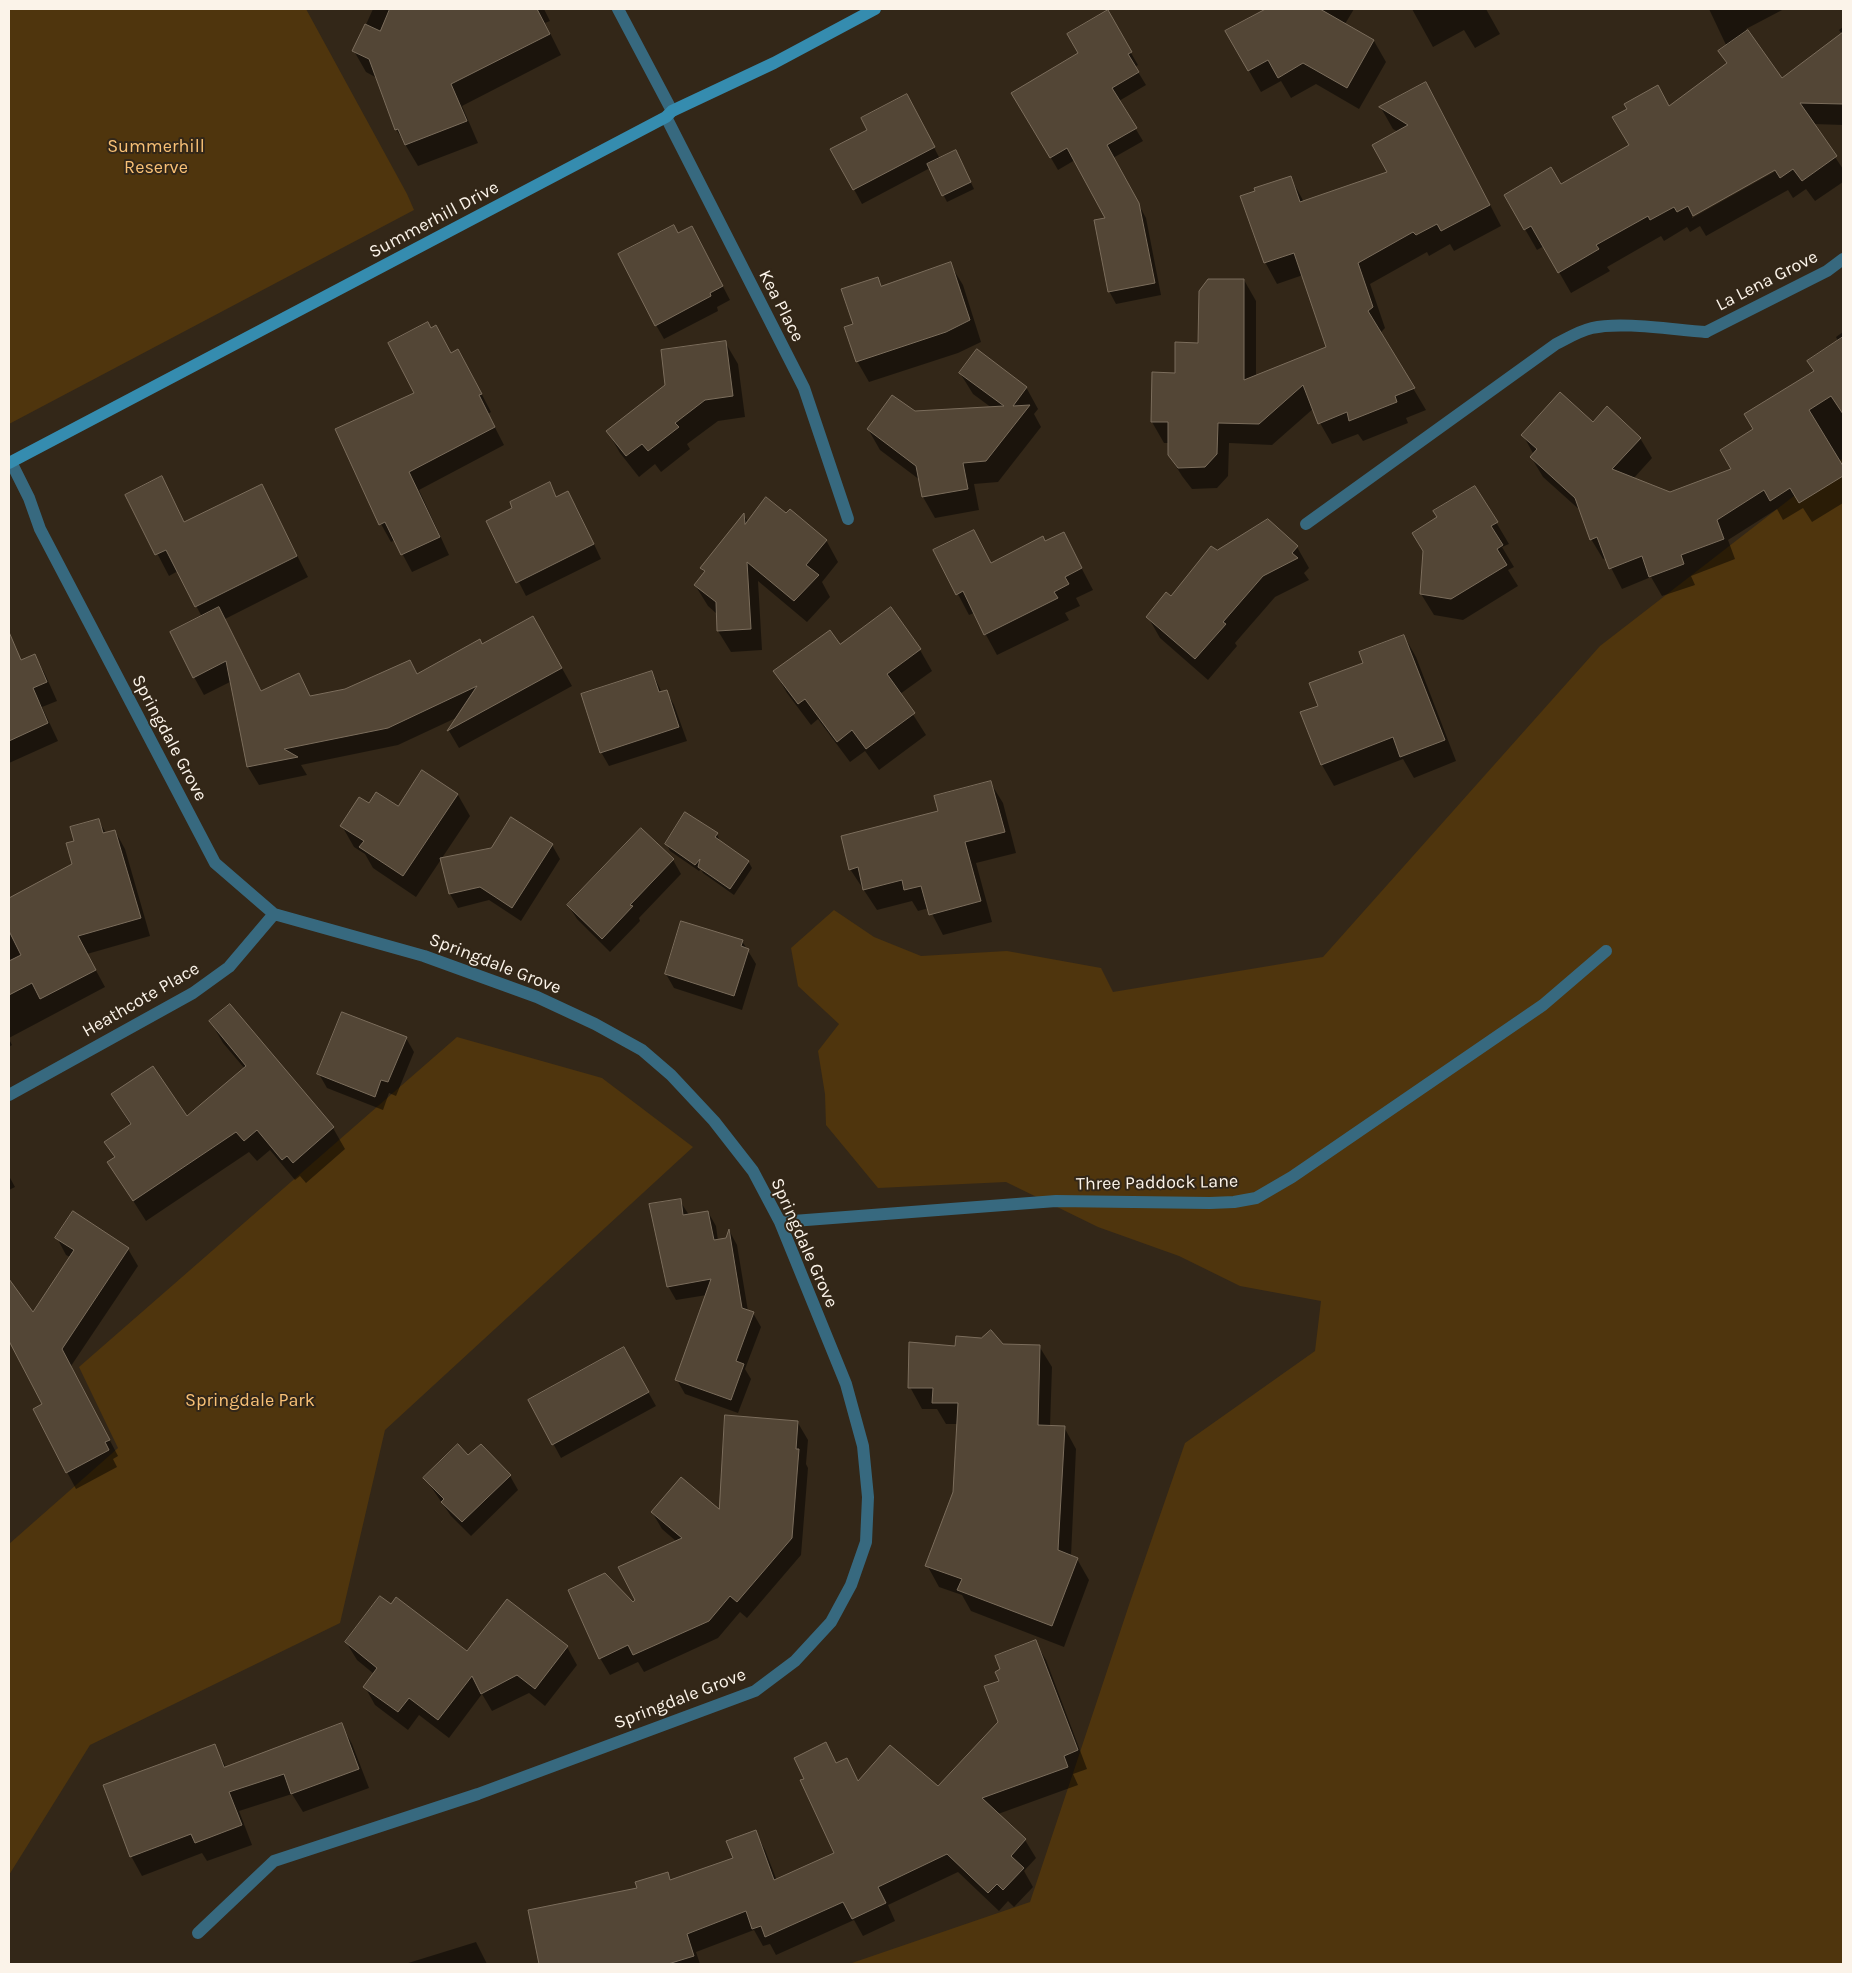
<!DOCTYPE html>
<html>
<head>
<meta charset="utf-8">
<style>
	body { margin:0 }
	#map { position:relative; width:1852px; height:1973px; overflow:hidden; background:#332718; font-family:Karla,sans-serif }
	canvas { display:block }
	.frame { position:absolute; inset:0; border:10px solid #fbf3e9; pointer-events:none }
</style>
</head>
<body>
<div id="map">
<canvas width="1852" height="1973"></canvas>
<div class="frame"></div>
</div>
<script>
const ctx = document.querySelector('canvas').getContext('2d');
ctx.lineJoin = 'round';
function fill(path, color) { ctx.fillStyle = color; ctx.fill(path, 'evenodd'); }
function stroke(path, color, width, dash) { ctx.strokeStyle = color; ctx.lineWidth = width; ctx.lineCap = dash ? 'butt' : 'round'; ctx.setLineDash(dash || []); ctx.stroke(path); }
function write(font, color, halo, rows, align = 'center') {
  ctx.font = font + ' Karla,sans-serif'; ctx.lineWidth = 4; ctx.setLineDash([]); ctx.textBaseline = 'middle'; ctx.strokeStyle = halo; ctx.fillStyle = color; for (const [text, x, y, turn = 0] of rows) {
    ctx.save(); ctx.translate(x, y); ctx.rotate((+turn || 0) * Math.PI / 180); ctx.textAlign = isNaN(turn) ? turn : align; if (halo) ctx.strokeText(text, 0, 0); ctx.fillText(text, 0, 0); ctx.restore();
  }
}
const green = new Path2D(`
	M 9,9 L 306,9 L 407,194 L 414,210 L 9,424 Z
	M 1843,458 L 1843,1964 L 849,1964 L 1030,1902 L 1130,1602 L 1185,1443 L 1315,1351 L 1321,1301 L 1240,1286 L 1179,1256 L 1098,1227 L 1006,1182 L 878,1188 L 826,1125 L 825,1094 L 818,1051 L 839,1024 L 798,986 L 791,948 L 834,910 L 874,937 L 921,956 L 1007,951 L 1101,968 L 1113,992 L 1323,957 L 1600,646 Z
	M 457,1037 L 602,1078 L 693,1147 L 385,1430 L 340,1623 L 90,1745 L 9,1875 L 9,1544 L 118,1448 L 79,1367 Z`);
const shadow = new Path2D(`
	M 373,9 L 544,9 L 550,21 L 545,23 L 561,55 L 462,106 L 478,143 L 418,166 L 396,129 L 377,78 L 366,72 L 354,51 Z
	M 1268,9 L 1354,9 L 1345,24 L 1374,41 L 1386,62 L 1359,109 L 1316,84 L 1291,98 L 1281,81 L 1261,92 L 1227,32 Z
	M 1412,9 L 1486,9 L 1500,34 L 1475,48 L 1464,30 L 1433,47 Z
	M 1709,9 L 1784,9 L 1746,29 L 1782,80 L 1842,34 L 1839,30 L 1843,27 L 1843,125 L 1813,124 L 1843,169 L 1843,182 L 1815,201 L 1806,189 L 1793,198 L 1788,190 L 1706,236 L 1700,226 L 1690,232 L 1687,227 L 1664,241 L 1661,236 L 1607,267 L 1610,271 L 1571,293 L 1544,246 L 1537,250 L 1506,196 L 1561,186 L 1630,146 L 1669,107 L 1727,64 L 1720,52 L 1727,47 ZM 1780,166 L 1781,168 L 1692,218 L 1692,215 Z
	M 1107,12 L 1138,65 L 1135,67 L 1146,85 L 1119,101 L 1143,141 L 1113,158 L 1146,218 L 1161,295 L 1116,304 L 1109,291 L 1107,219 L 1075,160 L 1058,170 L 1013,93 L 1080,54 Z
	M 1438,105 L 1501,226 L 1454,251 L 1450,244 L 1429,256 L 1427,252 L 1370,284 L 1385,328 L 1380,333 L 1426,410 L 1406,418 L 1408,423 L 1363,441 L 1358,434 L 1332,444 L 1320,423 L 1314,408 L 1272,445 L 1229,443 L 1228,476 L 1217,488 L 1192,489 L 1182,476 L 1169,455 L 1169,443 L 1164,443 L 1152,422 L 1176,374 L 1244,280 L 1256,301 L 1256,376 L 1328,348 L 1303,275 L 1277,284 L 1265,262 L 1290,177 L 1304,202 L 1388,173 L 1398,132 L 1393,129 L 1381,108 Z
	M 914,109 L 940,159 L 959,158 L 974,189 L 947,202 L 930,168 L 862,204 L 832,149 Z
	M 678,234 L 699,241 L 730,300 L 717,307 L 718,311 L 664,339 L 656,325 Z
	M 950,264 L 963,285 L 981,342 L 958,353 L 869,382 L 857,361 L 854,324 L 877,278 L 882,287 Z
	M 431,329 L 451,354 L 468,368 L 491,412 L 488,414 L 504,445 L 419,490 L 449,555 L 412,572 L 395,540 L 391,542 L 381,524 L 336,430 L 416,394 Z
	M 1843,332 L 1843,503 L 1812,522 L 1803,508 L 1783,520 L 1777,509 L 1728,540 L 1735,559 L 1691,576 L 1695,585 L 1662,596 L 1651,577 L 1622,589 L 1606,558 L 1603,559 L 1591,539 L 1582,512 L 1543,477 L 1531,457 L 1534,455 L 1523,435 L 1593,424 L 1640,438 L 1652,458 L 1633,479 L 1670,494 L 1733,470 L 1755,430 L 1815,372 L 1838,341 L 1836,337 Z
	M 725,342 L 738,364 L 745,417 L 718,421 L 687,444 L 690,449 L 661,472 L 655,464 L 639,477 L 620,453 L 608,432 Z
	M 960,373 L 1026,387 L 1038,409 L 1034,414 L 1041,427 L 998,482 L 974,484 L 979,510 L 935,518 L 923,497 L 920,480 L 880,450 L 868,429 L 914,413 L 992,408 L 973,394 Z
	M 161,478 L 185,523 L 261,485 L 308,577 L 225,619 L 262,692 L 299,675 L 311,697 L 346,690 L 410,661 L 418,675 L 482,645 L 533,617 L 572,686 L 459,748 L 449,731 L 458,717 L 398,745 L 301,765 L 307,775 L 259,785 L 248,767 L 232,681 L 204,695 L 194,677 L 202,617 L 178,571 L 169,576 L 127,496 Z
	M 549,484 L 557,498 L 576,506 L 601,559 L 526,596 L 488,522 L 514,509 Z
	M 1475,487 L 1509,544 L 1502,547 L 1514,567 L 1508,570 L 1518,586 L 1463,620 L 1434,615 L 1421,594 L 1439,518 Z
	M 786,515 L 826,540 L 838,562 L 822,582 L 830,597 L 807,622 L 758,581 L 762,650 L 731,652 L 718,631 L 717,614 L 708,606 L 695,585 L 705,573 L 702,568 L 744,516 L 748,522 Z
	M 974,531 L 991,564 L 1045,543 L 1063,533 L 1093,590 L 1076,598 L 1080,606 L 1065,613 L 1069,620 L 997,655 L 974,613 L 969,615 L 935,551 Z
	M 1297,547 L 1309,568 L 1304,573 L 1309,580 L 1275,597 L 1235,643 L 1237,646 L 1208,680 L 1160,638 L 1148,617 L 1171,598 L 1217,552 Z
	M 9,636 L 21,662 L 35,656 L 45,674 L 57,701 L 42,707 L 58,741 L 9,763 Z
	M 1404,636 L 1416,657 L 1456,761 L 1414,778 L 1403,759 L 1334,786 L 1322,765 L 1302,713 L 1320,706 L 1364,664 Z
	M 839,646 L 920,650 L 932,671 L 900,694 L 926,735 L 879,770 L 865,751 L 850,762 L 818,719 L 811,725 L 787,693 L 775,672 Z
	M 652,672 L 662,693 L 666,691 L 674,705 L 687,741 L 609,766 L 601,752 Z
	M 990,782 L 1003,803 L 1016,853 L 976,863 L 992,922 L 943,935 L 929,908 L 918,911 L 912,901 L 877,910 L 850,869 L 939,812 Z
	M 458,795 L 470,816 L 416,897 L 373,868 L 365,854 L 354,847 L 342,826 L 369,805 L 398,808 Z
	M 98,820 L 106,833 L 115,831 L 125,849 L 150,936 L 87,954 L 105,987 L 9,1038 L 9,899 L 74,864 L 75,841 Z
	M 641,830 L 673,860 L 681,874 L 639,918 L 640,921 L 610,952 L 577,919 L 568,905 Z
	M 717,834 L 720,842 L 748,861 L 752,868 L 734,895 L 703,873 L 701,869 L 699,871 L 670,851 L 667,844 Z
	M 552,845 L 560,859 L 521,921 L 489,900 L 458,908 L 450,894 L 442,859 Z
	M 742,941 L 756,964 L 742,1010 L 674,988 L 666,974 Z
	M 230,1006 L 333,1128 L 345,1149 L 306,1183 L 300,1176 L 295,1180 L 270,1150 L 257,1161 L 249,1152 L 146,1221 L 109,1163 L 115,1158 L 106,1142 L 131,1126 L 112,1095 L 187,1118 L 245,1069 L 223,1043 L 211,1022 Z
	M 406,1038 L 414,1052 L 396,1096 L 389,1093 L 383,1110 L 327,1088 L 319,1074 Z
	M 9,1039 L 12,1045 L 9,1047 Z
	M 9,1176 L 15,1187 L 9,1190 Z
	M 680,1201 L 689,1215 L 708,1212 L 716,1226 L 718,1241 L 727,1239 L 730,1232 L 737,1245 L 748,1311 L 753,1313 L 761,1327 L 745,1369 L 751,1379 L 738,1413 L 685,1394 L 677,1380 L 707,1295 L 676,1300 L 668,1286 Z
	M 57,1238 L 128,1249 L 138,1266 L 71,1366 L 118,1456 L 113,1459 L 117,1467 L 76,1489 L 67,1472 L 44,1405 L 9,1338 L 9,1281 L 34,1314 L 70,1257 L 66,1255 Z
	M 1002,1345 L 1039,1346 L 1052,1367 L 1050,1427 L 1064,1427 L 1076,1449 L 1071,1556 L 1077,1559 L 1089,1580 L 1064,1647 L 971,1611 L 962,1595 L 939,1587 L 927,1565 L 954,1492 L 958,1424 L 946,1424 L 937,1409 L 922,1409 L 910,1387 L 956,1347 Z
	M 624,1349 L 656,1406 L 561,1458 L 530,1401 Z
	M 798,1423 L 808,1440 L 806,1464 L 808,1468 L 801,1555 L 747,1618 L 740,1612 L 718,1638 L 644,1672 L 638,1662 L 610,1675 L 600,1658 L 633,1603 L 677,1542 L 662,1529 L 652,1512 L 720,1512 Z
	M 481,1445 L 510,1476 L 518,1490 L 471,1536 L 451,1516 L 425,1478 L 468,1457 Z
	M 346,1642 L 467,1653 L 567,1647 L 577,1665 L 545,1706 L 529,1693 L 492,1711 L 482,1694 L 449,1738 L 419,1715 L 408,1730 L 375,1705 L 365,1687 L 374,1674 L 357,1660 Z
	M 1035,1642 L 1046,1660 L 1087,1769 L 1073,1774 L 1078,1785 L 998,1814 L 1025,1840 L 1036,1858 L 1024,1871 L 1033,1887 L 1014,1907 L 1008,1901 L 999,1911 L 958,1872 L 888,1905 L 895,1921 L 863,1936 L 854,1920 L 776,1955 L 770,1944 L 763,1946 L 754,1930 L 696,1952 L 700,1964 L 540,1964 L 530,1911 L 638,1889 L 667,1874 L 671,1881 L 734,1859 L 755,1832 L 765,1850 L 777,1881 L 836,1853 L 837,1764 L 846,1760 L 859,1782 L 938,1787 L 1000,1722 L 1000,1682 Z
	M 341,1724 L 352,1744 L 369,1788 L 303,1812 L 292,1794 L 239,1811 L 252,1845 L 207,1861 L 202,1853 L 142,1876 L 131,1856 L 214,1746 L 226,1767 Z
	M 476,1942 L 487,1964 L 405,1964 Z`);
const building = new Path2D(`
	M 390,9 L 537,9 L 550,34 L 451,84 L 467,121 L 405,145 L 398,129 L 395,130 L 369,59 L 352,51 L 365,24 L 380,31 Z
	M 1266,9 L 1320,9 L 1374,40 L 1347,88 L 1303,63 L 1278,78 L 1268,60 L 1248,71 L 1225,31 Z
	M 1108,10 L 1132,52 L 1128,54 L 1139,72 L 1112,88 L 1137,128 L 1107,145 L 1139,203 L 1155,283 L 1108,292 L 1094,220 L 1105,218 L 1067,148 L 1050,158 L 1011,93 L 1078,53 L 1067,34 Z
	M 1748,30 L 1782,78 L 1843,32 L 1843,104 L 1800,103 L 1837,156 L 1802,181 L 1793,169 L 1780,178 L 1775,170 L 1693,216 L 1688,206 L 1677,212 L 1674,207 L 1650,220 L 1648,216 L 1596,245 L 1599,249 L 1558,273 L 1531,226 L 1524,230 L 1504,195 L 1551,167 L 1561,184 L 1629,145 L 1612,117 L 1627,109 L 1624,104 L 1658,85 L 1669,106 L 1727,63 L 1718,51 Z
	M 1426,82 L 1490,205 L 1441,231 L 1437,224 L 1416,235 L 1413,232 L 1358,263 L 1373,307 L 1368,311 L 1415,388 L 1395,396 L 1397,402 L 1349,421 L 1347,412 L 1318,424 L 1303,385 L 1259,424 L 1218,423 L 1217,454 L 1205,467 L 1178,468 L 1168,455 L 1168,422 L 1151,422 L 1152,372 L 1175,373 L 1175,342 L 1198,343 L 1199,291 L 1208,279 L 1244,279 L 1244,380 L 1326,347 L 1294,253 L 1264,263 L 1240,196 L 1255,191 L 1254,188 L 1291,176 L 1300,202 L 1387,172 L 1372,145 L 1408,125 L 1379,107 Z
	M 907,94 L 935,147 L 853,190 L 830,149 L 867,130 L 861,118 Z
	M 956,150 L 971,182 L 942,196 L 927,164 Z
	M 674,225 L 678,233 L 692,226 L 723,286 L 710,293 L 711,296 L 655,326 L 618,254 Z
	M 951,262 L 970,320 L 946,332 L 856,362 L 844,327 L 853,324 L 841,289 L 878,277 L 881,286 Z
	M 428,322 L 431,328 L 436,325 L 451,353 L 458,349 L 482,394 L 479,395 L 495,427 L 409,472 L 440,537 L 401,555 L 385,522 L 379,525 L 335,429 L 414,393 L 388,343 Z
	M 1843,337 L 1843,414 L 1831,396 L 1809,410 L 1843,466 L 1843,476 L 1799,503 L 1790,488 L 1770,501 L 1764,490 L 1717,520 L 1724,539 L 1681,555 L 1684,564 L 1649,577 L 1642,556 L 1609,569 L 1597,537 L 1590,540 L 1575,498 L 1530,457 L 1537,449 L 1521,435 L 1560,392 L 1593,422 L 1607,406 L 1641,438 L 1612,469 L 1670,492 L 1731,469 L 1720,450 L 1753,429 L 1744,414 L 1814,371 L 1807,361 Z
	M 726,341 L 733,396 L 705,400 L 675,423 L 679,427 L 648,451 L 642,444 L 626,456 L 606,431 L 665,385 L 661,350 Z
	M 977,349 L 1027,387 L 1013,406 L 1030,405 L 986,461 L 963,463 L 968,489 L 922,497 L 916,466 L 867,429 L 892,395 L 915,411 L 1004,406 L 959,373 Z
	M 162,476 L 184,522 L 262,484 L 297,556 L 195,607 L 166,550 L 155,555 L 125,495 Z
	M 550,482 L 556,497 L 568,491 L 594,544 L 516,583 L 486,521 L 512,508 L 510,502 Z
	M 1475,486 L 1498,522 L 1491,526 L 1503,545 L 1497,549 L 1507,565 L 1451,599 L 1420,594 L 1423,551 L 1412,533 L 1437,517 L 1433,511 Z
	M 766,497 L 786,513 L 790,509 L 827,540 L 806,565 L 819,575 L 794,601 L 747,562 L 751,629 L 717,631 L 716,602 L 694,585 L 705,571 L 700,568 L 744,513 L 745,524 Z
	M 1268,519 L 1298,546 L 1292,553 L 1298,558 L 1263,576 L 1223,622 L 1226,624 L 1195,659 L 1146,617 L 1166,592 L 1171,596 L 1211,546 L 1217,550 Z
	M 974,530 L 991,563 L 1043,536 L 1045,541 L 1064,532 L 1082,568 L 1065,577 L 1069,584 L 1054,592 L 1058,598 L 984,635 L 963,591 L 956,595 L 933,550 Z
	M 219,607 L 261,691 L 299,673 L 310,696 L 345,689 L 410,660 L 417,674 L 480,639 L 482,644 L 533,616 L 562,668 L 447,731 L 477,686 L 388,728 L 284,749 L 298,757 L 247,767 L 226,661 L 193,678 L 170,632 Z
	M 891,607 L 921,649 L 887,674 L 915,713 L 866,749 L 852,730 L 837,742 L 805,699 L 798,704 L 773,671 L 830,630 L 840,644 Z
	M 9,632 L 21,660 L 35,654 L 47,682 L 33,688 L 48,723 L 9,741 Z
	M 1404,635 L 1445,740 L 1400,757 L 1393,737 L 1321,765 L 1300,712 L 1318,706 L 1309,683 L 1363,663 L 1359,652 Z
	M 652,671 L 659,692 L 667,690 L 679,727 L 600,753 L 581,694 Z
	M 422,770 L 458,794 L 403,876 L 359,847 L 364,841 L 340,826 L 359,797 L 369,803 L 376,792 L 398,806 Z
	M 991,781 L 1005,832 L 965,842 L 981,901 L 929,915 L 921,886 L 904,890 L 902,880 L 863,890 L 858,867 L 849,870 L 841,836 L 938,811 L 934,796 Z
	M 685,812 L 718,833 L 715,837 L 749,861 L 730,889 L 698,867 L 700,859 L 695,865 L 665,844 Z
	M 511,817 L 553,844 L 512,908 L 480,887 L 449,894 L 440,858 L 491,848 Z
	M 99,819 L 103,833 L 115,830 L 141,918 L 78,936 L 96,970 L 40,999 L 32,983 L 9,995 L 9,961 L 21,955 L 9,931 L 9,898 L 72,864 L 66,843 L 74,841 L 70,827 Z
	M 641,828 L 674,859 L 630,905 L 633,906 L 602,939 L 567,905 Z
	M 681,921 L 743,940 L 741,946 L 749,949 L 734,996 L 665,974 Z
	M 230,1004 L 334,1127 L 293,1163 L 287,1156 L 282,1160 L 257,1130 L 244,1141 L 236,1132 L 133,1201 L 107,1162 L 115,1157 L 104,1142 L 131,1124 L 111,1094 L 153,1066 L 187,1116 L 246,1066 L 209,1021 Z
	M 342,1012 L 407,1037 L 388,1082 L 381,1080 L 375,1097 L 317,1074 Z
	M 681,1199 L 683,1215 L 708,1211 L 714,1240 L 726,1238 L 729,1229 L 742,1308 L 754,1312 L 736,1361 L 744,1364 L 731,1400 L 675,1380 L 711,1279 L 667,1287 L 649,1204 Z
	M 73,1211 L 129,1248 L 62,1349 L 110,1440 L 105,1442 L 109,1450 L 66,1473 L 33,1409 L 42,1404 L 9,1341 L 9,1279 L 33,1312 L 74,1250 L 55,1238 Z
	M 991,1330 L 1003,1344 L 1040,1345 L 1038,1425 L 1065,1426 L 1058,1550 L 1078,1558 L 1052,1626 L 957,1590 L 962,1579 L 925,1566 L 953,1492 L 958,1403 L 932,1403 L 933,1388 L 908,1388 L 909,1342 L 955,1346 L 956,1336 L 981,1338 Z
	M 624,1347 L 649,1392 L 552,1445 L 528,1400 Z
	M 725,1415 L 798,1421 L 796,1449 L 799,1449 L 792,1538 L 737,1602 L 730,1596 L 709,1621 L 633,1655 L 628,1645 L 599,1659 L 568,1590 L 605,1573 L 633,1602 L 635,1600 L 618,1567 L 682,1538 L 651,1512 L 681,1477 L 719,1509 Z
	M 458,1444 L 468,1455 L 481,1444 L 511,1475 L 462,1522 L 441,1502 L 444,1499 L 423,1478 Z
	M 380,1596 L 391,1604 L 396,1597 L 467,1651 L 507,1599 L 568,1646 L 535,1689 L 517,1675 L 481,1694 L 472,1676 L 438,1720 L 409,1698 L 398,1712 L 363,1687 L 377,1668 L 345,1642 Z
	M 1036,1640 L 1078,1750 L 1064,1756 L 1068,1767 L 982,1798 L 1026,1839 L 1011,1856 L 1024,1868 L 1003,1890 L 997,1884 L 988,1893 L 947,1854 L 878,1887 L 886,1903 L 852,1919 L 843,1902 L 765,1937 L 761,1926 L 752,1929 L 746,1911 L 687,1934 L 694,1956 L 668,1964 L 539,1964 L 528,1910 L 637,1888 L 635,1882 L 668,1872 L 670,1880 L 733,1858 L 726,1841 L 756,1830 L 774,1880 L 834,1853 L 800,1780 L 804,1779 L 794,1758 L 826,1742 L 836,1763 L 847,1758 L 858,1781 L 890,1745 L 938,1786 L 998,1722 L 984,1686 L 999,1681 L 995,1672 L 1000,1669 L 995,1656 Z
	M 342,1723 L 359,1769 L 291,1794 L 284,1774 L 229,1792 L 242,1825 L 195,1843 L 191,1834 L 130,1857 L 103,1785 L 215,1744 L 224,1767 Z`);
const service = new Path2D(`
	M 1306,524 L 1556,344 C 1568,338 1579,331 1592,328 C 1621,321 1674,330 1706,332`);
const minor = new Path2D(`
	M 618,9 L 672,111
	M 666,117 L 804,388 L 848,519
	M 1706,332 L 1827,271 L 1843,259
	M 11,462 L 29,498 L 40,529 L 215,863 L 274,914 L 424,956 L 537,997 L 595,1024 L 642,1050 L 671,1075 L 714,1121 L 753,1171 L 780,1222 L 846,1384 L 863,1446 L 868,1497 L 866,1542 L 851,1585 L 831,1622 L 795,1661 L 755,1691 L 478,1794 L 274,1861 L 198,1933
	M 9,1095 L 193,993 L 229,967 L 274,914
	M 780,1222 L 1056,1201 L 1210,1203 L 1234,1202 L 1256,1198 L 1292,1177 L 1543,1005 L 1606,951`);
const secondary = new Path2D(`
	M 9,463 L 666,117 L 672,111 L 774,63 L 875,9`);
const parkNames = [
	["Summerhill",156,147],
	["Reserve",156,168],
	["Springdale Park",250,1401]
];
const streetNames = [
	["Summerhill Drive",434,220,-28],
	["La Lena Grove",1767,281,-27],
	["Kea Place",781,306,63],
	["Springdale Grove",169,738,62],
	["Springdale Grove",495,964,21],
	["Heathcote Place",141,1000,-30],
	["Three Paddock Lane",1157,1183,-1],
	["Springdale Grove",804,1243,66],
	["Springdale Grove",680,1699,-21]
];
fill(green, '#4f350d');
fill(shadow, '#0007');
fill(building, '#534636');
stroke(building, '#7b6d5c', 1);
stroke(service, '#37697f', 12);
stroke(minor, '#37697f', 12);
stroke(secondary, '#358caf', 12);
write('18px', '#f9c176', '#332718', parkNames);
write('18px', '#fbf3e9', '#332718', streetNames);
</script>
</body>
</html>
